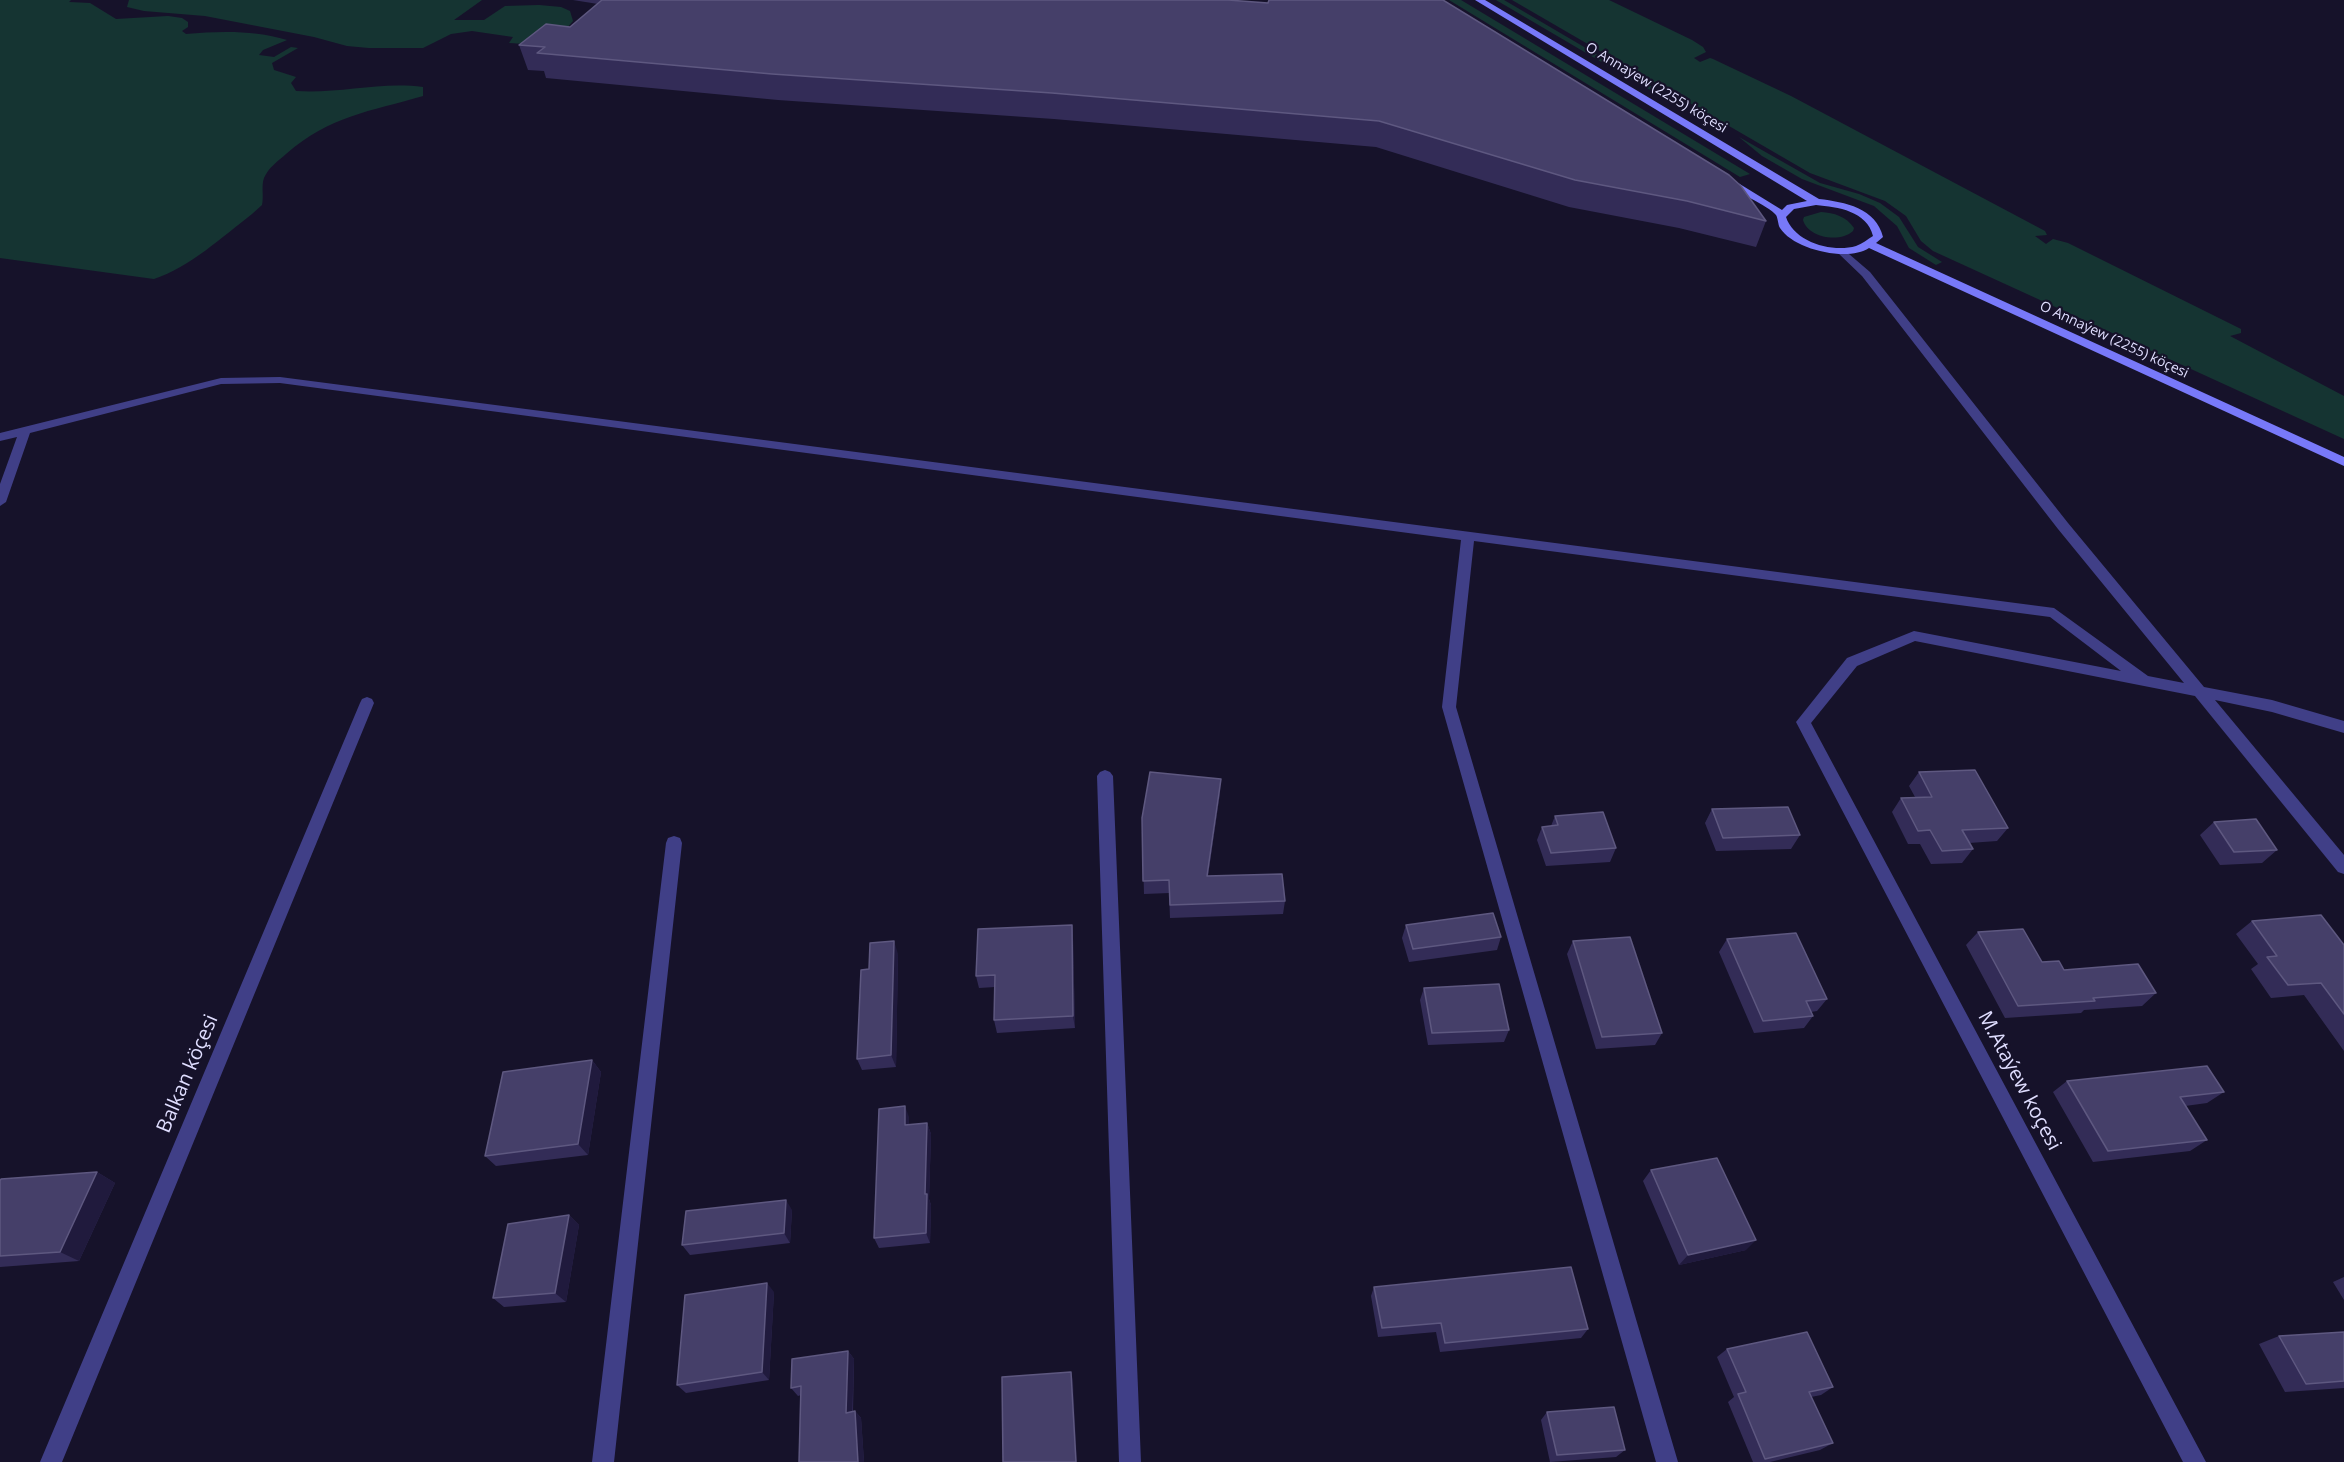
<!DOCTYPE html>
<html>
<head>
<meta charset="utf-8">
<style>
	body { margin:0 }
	canvas { display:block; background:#16122a }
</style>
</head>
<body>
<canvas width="2344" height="1462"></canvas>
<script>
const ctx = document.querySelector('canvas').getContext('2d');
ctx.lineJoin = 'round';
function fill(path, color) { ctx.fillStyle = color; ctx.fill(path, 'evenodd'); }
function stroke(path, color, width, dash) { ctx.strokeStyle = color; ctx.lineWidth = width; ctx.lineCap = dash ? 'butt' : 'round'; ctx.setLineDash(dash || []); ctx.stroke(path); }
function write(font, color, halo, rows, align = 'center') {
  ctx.font = font + ' "Open Sans",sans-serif'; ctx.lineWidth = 4.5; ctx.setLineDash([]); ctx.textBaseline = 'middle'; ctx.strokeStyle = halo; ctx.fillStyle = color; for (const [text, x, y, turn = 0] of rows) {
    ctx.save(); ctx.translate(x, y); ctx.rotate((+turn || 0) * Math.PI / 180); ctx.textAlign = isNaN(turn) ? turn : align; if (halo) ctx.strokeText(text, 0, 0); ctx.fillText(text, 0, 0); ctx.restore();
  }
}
const green = new Path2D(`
	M 0,0 L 71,0 L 69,2 L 90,3 L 116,19 L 168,16 L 182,18 L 188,22 L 188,27 L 182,31 L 186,34 C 220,31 254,30 287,40 L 263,50 L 259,55 L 274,57 L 291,47 L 298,48 L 272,63 L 274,70 L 296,77 L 291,83 L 296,91 C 339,94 381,81 423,87 L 423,96 C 369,112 331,115 286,154 C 278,161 268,168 264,178 C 261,186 264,196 262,205 L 252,214 C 222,237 190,267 154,279 L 0,258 Z
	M 129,0 L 482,0 L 454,20 L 484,20 L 505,6 L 539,5 L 561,7 L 570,11 L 573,21 C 553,46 538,45 509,43 L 513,37 L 472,31 L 451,34 L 423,48 L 369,48 L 347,46 L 314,37 L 205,16 L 144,11 L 127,7 Z
	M 1449,0 L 1461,0 L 1750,174 L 1740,177 Z
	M 1496,0 L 1504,0 L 1678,102 L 1644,87 Z
	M 1512,0 L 1609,0 L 1692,40 L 1703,47 L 1706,52 L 1694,58 L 1700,62 L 1710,58 L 1713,59 L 1791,96 L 2045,231 L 2047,235 L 2035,236 L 2046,244 L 2053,239 L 2068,243 L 2241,329 L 2241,333 L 2230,336 L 2344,396 L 2344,439 L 1933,251 L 1921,241 L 1906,216 L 1885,201 L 1810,173 Z
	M 1739,137 L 1820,183 L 1859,194 L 1880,203 L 1899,217 L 1918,247 L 1942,262 L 1936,265 L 1909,248 L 1897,226 L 1874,206 L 1802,179 L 1762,156 Z
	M 1821,212 C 1834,213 1846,216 1854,228 L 1853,231 C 1840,243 1808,238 1803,220 L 1804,217 Z`);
const street = new Path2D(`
	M 1842,248 L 1870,272 L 2068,523 L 2204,687 L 2272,700 L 2344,721 L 2344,733 L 2272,712 L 2215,700 L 2344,855 L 2344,874 L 2338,872 L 2195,696 L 1915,641 L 1857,666 L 1811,723 L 2206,1462 L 2183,1462 L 1796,722 L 1847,658 L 1914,631 L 2121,671 L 2050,617 L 1474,541 L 1456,707 L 1678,1462 L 1656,1462 L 1442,707 L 1461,540 L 280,383 L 221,384 L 30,433 L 6,502 L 0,506 L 0,484 L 17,437 L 0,441 L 0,433 L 221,378 L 280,377 L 2054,608 L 2148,676 L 2184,683 L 2058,529 L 1862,276 L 1838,253 L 1837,251 Z
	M 367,697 L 372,699 L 374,703 L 62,1462 L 40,1462 L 360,703 L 362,699 Z
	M 1105,770 L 1110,772 L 1113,776 L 1141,1462 L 1119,1462 L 1097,776 L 1100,772 Z
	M 674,836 L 680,838 L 682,843 L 614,1462 L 592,1462 L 666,843 L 668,838 Z`);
const secondary = new Path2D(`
	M 1475,0 L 1485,0 L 1819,199 C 1845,202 1876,208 1883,237 L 1876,243 L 2344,457 L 2344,466 L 1869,248 C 1848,262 1794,250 1780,228 C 1778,225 1778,218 1776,215 C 1769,206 1733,191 1722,180 L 1730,178 L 1782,210 L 1787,205 L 1807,201 ZM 1816,205 C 1838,207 1867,211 1873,236 C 1868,239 1862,244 1856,246 C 1832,253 1794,242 1786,217 L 1794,209 Z`);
const wall = new Path2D(`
	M 573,0 L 1228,0 L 1766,221 L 1756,247 L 1679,228 L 1569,207 L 1376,147 L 1054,119 L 778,100 L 546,78 L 544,71 L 528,70 L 519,45 L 570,27 L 598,4 Z
	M 1919,772 L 2008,828 L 1997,841 L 1969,843 L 1973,849 L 1962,863 L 1931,864 L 1920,844 L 1908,844 L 1892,812 L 1901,798 L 1915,797 L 1909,786 Z
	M 1220,793 L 1208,876 L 1285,901 L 1283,914 L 1170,918 L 1169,893 L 1144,894 L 1142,818 Z
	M 1712,809 L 1800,835 L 1791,849 L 1716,851 L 1705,823 Z
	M 1555,816 L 1616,848 L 1610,862 L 1546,866 L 1537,840 L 1542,827 L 1551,826 Z
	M 2214,822 L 2277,850 L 2262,863 L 2220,865 L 2200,835 Z
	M 2252,921 L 2344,945 L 2344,1051 L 2304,995 L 2271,998 L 2251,969 L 2258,964 L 2236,934 Z
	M 1072,925 L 1073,937 L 1075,1028 L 997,1033 L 994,1020 L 995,987 L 979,988 L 976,976 Z
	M 1406,925 L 1501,937 L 1497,950 L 1409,962 L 1402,938 Z
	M 1978,932 L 2042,962 L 2064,970 L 2156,993 L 2142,1006 L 2084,1010 L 2081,1013 L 2005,1018 L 1966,945 Z
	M 1727,939 L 1827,999 L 1817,1011 L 1811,1012 L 1813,1016 L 1804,1028 L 1754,1033 L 1719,952 Z
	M 1573,941 L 1662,1033 L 1655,1045 L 1596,1049 L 1567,954 Z
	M 898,954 L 896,1067 L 862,1070 L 857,1059 L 869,969 Z
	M 1424,988 L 1509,1030 L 1504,1042 L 1428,1045 L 1420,1000 Z
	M 592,1060 L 601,1072 L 588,1155 L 496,1166 L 485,1156 Z
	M 2067,1081 L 2224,1092 L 2207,1103 L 2185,1106 L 2207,1140 L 2190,1151 L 2093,1162 L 2053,1092 Z
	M 909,1117 L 909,1125 L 927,1123 L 931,1134 L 929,1199 L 931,1205 L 930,1243 L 879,1248 L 874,1238 Z
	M 1651,1170 L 1746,1250 L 1679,1265 L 1643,1181 Z
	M 97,1172 L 115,1183 L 79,1261 L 0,1267 L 0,1181 Z
	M 792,1210 L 790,1243 L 690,1255 L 682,1245 Z
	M 569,1215 L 579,1225 L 566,1302 L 504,1307 L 493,1298 Z
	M 2344,1277 L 2344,1300 L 2333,1282 Z
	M 1374,1287 L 1588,1329 L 1581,1338 L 1440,1352 L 1436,1332 L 1378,1337 L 1371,1296 Z
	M 774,1292 L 769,1380 L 686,1393 L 677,1385 Z
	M 2344,1332 L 2344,1388 L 2285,1392 L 2259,1344 L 2279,1336 Z
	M 1727,1349 L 1833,1387 L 1821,1395 L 1811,1397 L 1833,1443 L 1820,1450 L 1770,1462 L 1753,1462 L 1728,1402 L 1734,1397 L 1717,1357 Z
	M 848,1351 L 854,1359 L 853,1411 L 855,1411 L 861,1418 L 864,1462 L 799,1462 L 801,1395 L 798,1396 L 791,1388 Z
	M 1547,1412 L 1625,1450 L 1616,1457 L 1550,1462 L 1541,1420 Z`);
const shadedWall = new Path2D(`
	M 1221,779 L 1220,793 L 1206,889 L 1207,876 Z
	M 1072,925 L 1073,937 L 1075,1028 L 1073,1016 Z
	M 894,941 L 898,954 L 896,1067 L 891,1055 Z
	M 592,1060 L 601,1072 L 588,1155 L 578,1144 Z
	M 905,1106 L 909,1117 L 909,1136 L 905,1125 Z
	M 927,1123 L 931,1134 L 929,1199 L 931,1205 L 930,1243 L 926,1233 L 925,1194 Z
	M 97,1172 L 115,1183 L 79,1261 L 60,1252 Z
	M 786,1200 L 792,1210 L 790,1243 L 784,1233 Z
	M 569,1215 L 579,1225 L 566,1302 L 555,1293 Z
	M 1756,1240 L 1746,1250 L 1679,1265 L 1688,1255 Z
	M 767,1283 L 774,1292 L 769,1380 L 762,1372 Z
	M 848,1351 L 854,1359 L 852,1420 L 846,1413 Z
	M 1071,1372 L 1073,1380 L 1077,1462 L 1076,1462 Z
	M 855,1411 L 861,1418 L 864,1462 L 858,1462 Z`);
const building = new Path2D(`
	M 602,0 L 1228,0 L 1268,3 L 1269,0 L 1443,0 L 1729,175 L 1741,186 L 1766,221 L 1687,201 L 1575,180 L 1379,121 L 1052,93 L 772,74 L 537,53 L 545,47 L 519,45 L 546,24 L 570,27 Z
	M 1975,770 L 2008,828 L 1962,830 L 1973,849 L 1942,851 L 1930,830 L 1918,831 L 1901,798 L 1932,797 L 1919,772 Z
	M 1150,772 L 1221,779 L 1207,876 L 1282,874 L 1285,901 L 1170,905 L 1169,880 L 1143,881 L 1142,818 Z
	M 1788,807 L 1800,835 L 1723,838 L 1712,809 Z
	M 1603,812 L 1616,848 L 1551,853 L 1542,827 L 1558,825 L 1555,816 Z
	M 2256,819 L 2277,850 L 2234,852 L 2214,822 Z
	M 1493,913 L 1501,937 L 1413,949 L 1406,925 Z
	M 2321,915 L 2344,945 L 2344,1014 L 2321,983 L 2288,985 L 2267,957 L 2277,956 L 2252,921 Z
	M 1072,925 L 1073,1016 L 994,1020 L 995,975 L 976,976 L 978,929 Z
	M 2023,929 L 2042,962 L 2059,961 L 2064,970 L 2138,964 L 2156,993 L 2093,998 L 2095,1001 L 2018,1006 L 1978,932 Z
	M 1796,933 L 1827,999 L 1806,1001 L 1813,1016 L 1763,1021 L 1727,939 Z
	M 1630,937 L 1662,1033 L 1602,1037 L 1573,941 Z
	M 894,941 L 891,1055 L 857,1059 L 861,970 L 869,969 L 870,943 Z
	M 1499,984 L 1509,1030 L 1432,1033 L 1424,988 Z
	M 592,1060 L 578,1144 L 485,1156 L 503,1072 Z
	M 2207,1066 L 2224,1092 L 2180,1097 L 2207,1140 L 2108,1151 L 2067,1081 Z
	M 905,1106 L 905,1125 L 927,1123 L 925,1194 L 927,1194 L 926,1233 L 874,1238 L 879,1109 Z
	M 1717,1158 L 1756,1240 L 1688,1255 L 1651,1170 Z
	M 97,1172 L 60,1252 L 0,1256 L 0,1181 L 1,1179 Z
	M 786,1200 L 784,1233 L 682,1245 L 686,1211 Z
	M 569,1215 L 555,1293 L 493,1298 L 508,1224 Z
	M 1571,1267 L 1588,1329 L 1445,1343 L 1441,1323 L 1382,1328 L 1374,1287 Z
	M 767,1283 L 762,1372 L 677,1385 L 685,1295 Z
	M 1807,1332 L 1833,1387 L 1809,1392 L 1833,1443 L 1765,1459 L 1738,1394 L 1746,1392 L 1727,1349 Z
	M 2344,1332 L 2344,1381 L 2306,1384 L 2279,1336 Z
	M 848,1351 L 846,1413 L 855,1411 L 858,1462 L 799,1462 L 801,1386 L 791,1388 L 792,1359 Z
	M 1071,1372 L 1076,1462 L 1003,1462 L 1002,1377 Z
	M 1614,1407 L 1625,1450 L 1557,1455 L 1547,1412 Z`);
const farStreetnames = [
	["O Annaýew (2255) köçesi",1656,88,31],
	["O Annaýew (2255) köçesi",2114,340,25]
];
const nearStreetnames = [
	["Balkan köçesi",188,1074,-67],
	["M.Ataýew koçesi",2019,1081,62]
];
fill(green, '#153432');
fill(street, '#403f87');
fill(secondary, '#7879f9');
fill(wall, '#332c57');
fill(shadedWall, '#201a3d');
fill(building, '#453f69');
stroke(building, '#5e5880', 1.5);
write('14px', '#dfddfe', '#16122a', farStreetnames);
write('20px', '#dfddfe', '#16122a', nearStreetnames);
</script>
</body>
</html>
